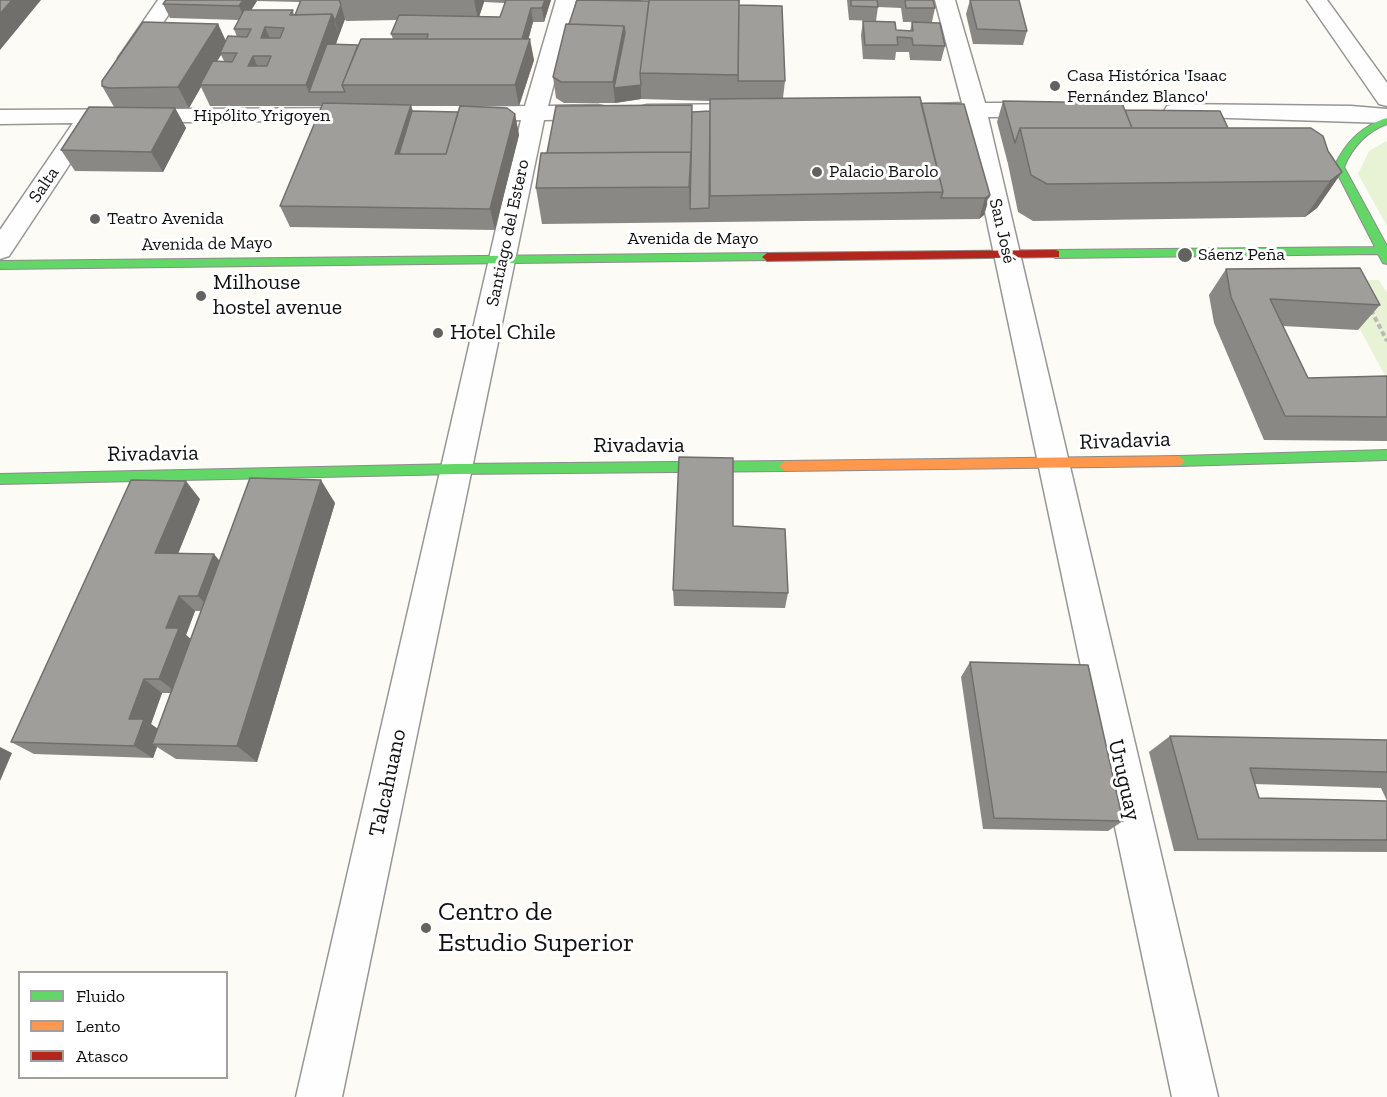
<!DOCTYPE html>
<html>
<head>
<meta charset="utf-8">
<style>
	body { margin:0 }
	#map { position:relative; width:1387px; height:1097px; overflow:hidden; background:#fcfbf6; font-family:"Zilla Slab",serif }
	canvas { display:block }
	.legend { position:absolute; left:18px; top:971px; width:210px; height:108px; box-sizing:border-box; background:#fff; border:2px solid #9f9f9f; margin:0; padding:8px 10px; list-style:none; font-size:18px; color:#101010 }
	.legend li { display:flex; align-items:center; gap:12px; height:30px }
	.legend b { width:30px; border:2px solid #9f9f9f }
</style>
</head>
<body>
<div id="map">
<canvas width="1387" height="1097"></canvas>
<ul class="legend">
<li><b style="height:8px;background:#63d668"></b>Fluido</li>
<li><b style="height:8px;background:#ff974d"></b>Lento</li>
<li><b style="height:8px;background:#b3261e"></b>Atasco</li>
</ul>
</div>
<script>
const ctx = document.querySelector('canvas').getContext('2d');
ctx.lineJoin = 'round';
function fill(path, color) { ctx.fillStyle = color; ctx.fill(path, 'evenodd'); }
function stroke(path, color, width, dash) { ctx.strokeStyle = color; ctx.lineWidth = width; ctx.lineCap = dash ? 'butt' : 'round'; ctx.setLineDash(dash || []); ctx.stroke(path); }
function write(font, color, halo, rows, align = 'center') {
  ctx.font = font + ' "Zilla Slab",serif'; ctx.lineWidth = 6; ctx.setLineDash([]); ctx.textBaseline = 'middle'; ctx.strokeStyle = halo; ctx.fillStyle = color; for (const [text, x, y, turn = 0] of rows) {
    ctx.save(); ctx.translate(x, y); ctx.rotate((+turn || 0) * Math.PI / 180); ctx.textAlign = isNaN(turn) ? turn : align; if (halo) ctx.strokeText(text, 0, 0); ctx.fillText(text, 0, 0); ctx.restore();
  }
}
const green = new Path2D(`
	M 1387,141 L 1387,226 L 1358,174 L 1369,151 Z
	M 1333,280 L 1379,280 L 1387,293 L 1387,379 Z`);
const path = new Path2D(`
	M 1371,310 L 1387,341`);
const street = new Path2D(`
	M 158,0 L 178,0 L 137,63 L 121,63 L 118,58 Z
	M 556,0 L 576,0 L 548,106 L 598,105 L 606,107 L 609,112 L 606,117 L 598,119 L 544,120 L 342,1097 L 296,1097 L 521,120 L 470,121 L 462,119 L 459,114 L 462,109 L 470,107 L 525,106 Z
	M 935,0 L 955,0 L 985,103 L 1045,103 L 1053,105 L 1056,110 L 1053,115 L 1045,117 L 988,117 L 1218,1097 L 1172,1097 L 965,117 L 912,115 L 909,110 L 912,105 L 962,103 Z
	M 1307,0 L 1327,0 L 1387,83 L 1387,106 L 1379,104 Z
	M 754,104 L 762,106 L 765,111 L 762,116 L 647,119 L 639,117 L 636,112 L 639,107 L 647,105 Z
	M 1175,104 L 1351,106 L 1387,109 L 1387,123 L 1167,116 L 1164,111 L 1167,106 Z
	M 361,108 L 369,110 L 372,115 L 369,120 L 97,123 L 9,256 L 0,259 L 0,230 L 73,123 L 0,124 L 0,110 Z`);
const fast = new Path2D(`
	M 1387,118 L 1387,124 C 1366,132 1353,146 1344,167 L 1387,246 L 1387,264 L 1383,263 L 1378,254 L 1055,258 L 1050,254 L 1055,250 L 1375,247 L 1334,167 C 1345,143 1361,126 1387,118 Z
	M 767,253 L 772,257 L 771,260 L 0,269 L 0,261 Z
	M 1387,450 L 1387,460 L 1179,466 L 1173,461 L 1179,456 Z
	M 785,461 L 791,466 L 785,471 L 457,474 L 0,484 L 0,474 L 457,464 Z`);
const slow = new Path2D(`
	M 1179,456 L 1185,461 L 1179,466 L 785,471 L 779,466 L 785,461 Z`);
const jam = new Path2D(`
	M 1055,250 L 1059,251 L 1059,257 L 767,261 L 762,257 L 767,253 Z`);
const wall = new Path2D(`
	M 166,0 L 551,0 L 544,22 L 533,22 L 528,39 L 534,60 L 519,106 L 464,106 L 515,114 L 519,135 L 495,230 L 290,227 L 280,206 L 322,106 L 210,106 L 201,87 L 189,108 L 175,108 L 186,128 L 163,172 L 75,171 L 61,150 L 117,107 L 114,107 L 102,86 L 218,24 L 226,41 L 237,37 L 234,29 L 239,20 L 170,18 L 163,4 ZM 257,1 L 300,2 L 295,15 L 294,15 L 293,10 L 251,10 ZM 484,2 L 505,3 L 500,17 L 479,17 ZM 345,19 L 346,21 L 397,20 L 391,34 L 393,39 L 358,45 L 336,44 ZM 221,55 L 224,61 L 217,61 ZM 411,106 L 460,106 L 458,112 L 412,111 Z
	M 577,0 L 641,0 L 641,1 L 649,1 L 649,0 L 778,0 L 740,0 L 739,5 L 785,81 L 783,98 L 921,103 L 990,195 L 984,215 L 979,219 L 542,224 L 536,188 L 547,153 L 692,112 L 710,111 L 710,101 L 641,99 L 615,103 L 564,103 L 556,98 L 553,77 Z
	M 847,0 L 933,0 L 935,8 L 932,22 L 945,46 L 941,61 L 910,60 L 909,52 L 896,52 L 895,60 L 863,59 L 861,35 L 863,21 L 896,30 L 910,31 L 912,22 L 903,22 L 901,8 L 878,7 L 876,21 L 849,20 Z
	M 970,0 L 1027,31 L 1023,45 L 973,44 L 966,14 Z
	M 1003,101 L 1125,110 L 1228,128 L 1328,151 L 1342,172 L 1317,208 L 1305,217 L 1033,221 L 1018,212 L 1008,164 L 997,122 Z
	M 1226,269 L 1380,305 L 1358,330 L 1283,326 L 1308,378 L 1387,376 L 1387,441 L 1264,440 L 1214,323 L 1209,295 Z
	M 200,499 L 178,553 L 220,561 L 335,503 L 257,762 L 176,759 L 157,747 L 153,758 L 34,754 L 11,742 ZM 195,611 L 201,611 L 191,639 L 186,635 ZM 162,693 L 171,693 L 158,729 L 151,724 Z
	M 733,526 L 788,593 L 785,608 L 674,606 L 673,590 Z
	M 970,662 L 1123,821 L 1108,831 L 983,829 L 961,677 Z
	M 1170,736 L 1387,740 L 1387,852 L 1174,851 L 1149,752 ZM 1254,784 L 1381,788 L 1387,801 L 1259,798 Z`);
const shadedWall = new Path2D(`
	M 12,0 L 41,0 L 0,50 L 0,14 Z
	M 243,0 L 256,0 L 257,1 L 245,20 L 239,6 Z
	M 474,0 L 484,0 L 484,2 L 478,20 Z
	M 545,0 L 551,0 L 544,22 L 542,8 Z
	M 341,5 L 345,19 L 339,35 L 335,21 Z
	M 531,8 L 533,22 L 523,60 L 521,46 Z
	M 332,14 L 339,35 L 319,92 L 309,92 L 306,85 Z
	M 218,24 L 227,44 L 220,53 L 221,55 L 202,85 L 200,85 L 201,87 L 189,108 L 178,87 Z
	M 624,26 L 641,85 L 641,99 L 615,103 L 613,82 Z
	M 265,27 L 274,48 L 261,38 Z
	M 530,39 L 534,60 L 519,106 L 515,85 Z
	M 253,56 L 262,77 L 248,66 Z
	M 411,105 L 417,125 L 406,160 L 395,154 Z
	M 175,108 L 186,128 L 163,172 L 151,152 Z
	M 515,114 L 519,135 L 495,230 L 490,209 Z
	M 691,152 L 690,209 L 689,187 Z
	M 1342,172 L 1317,208 L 1305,217 L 1330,181 Z
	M 990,195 L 984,215 L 979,219 L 985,198 Z
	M 321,480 L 335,503 L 257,762 L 237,746 Z
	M 186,481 L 200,499 L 172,569 L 155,553 Z
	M 214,554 L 228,571 L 214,612 L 198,596 Z
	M 179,596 L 195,611 L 186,635 L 195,643 L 177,693 L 159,679 L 166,628 Z
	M 144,679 L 162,693 L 151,724 L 162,732 L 152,744 L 157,747 L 153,758 L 134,746 L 129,719 Z
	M 0,747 L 12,753 L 0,781 Z`);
const building = new Path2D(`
	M 0,0 L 12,0 L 0,14 Z
	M 166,0 L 243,0 L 239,6 L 163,4 Z
	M 301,0 L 339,0 L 341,5 L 335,21 L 332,14 L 295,15 Z
	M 506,0 L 545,0 L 542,8 L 531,8 L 522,39 L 427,39 L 428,34 L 391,34 L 399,15 L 500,17 Z
	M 577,0 L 649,1 L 640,73 L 641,85 L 614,88 L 625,33 L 624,26 L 569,24 Z
	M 649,0 L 739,0 L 738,75 L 640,73 Z
	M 851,0 L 877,0 L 878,7 L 851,6 Z
	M 905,0 L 933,0 L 935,8 L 906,8 Z
	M 970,0 L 1019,0 L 1027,31 L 977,29 Z
	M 739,5 L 782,6 L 785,81 L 738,81 Z
	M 244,10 L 293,10 L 290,15 L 332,14 L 306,85 L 200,85 L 213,61 L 232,62 L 237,53 L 220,53 L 228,36 L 247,37 L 251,29 L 234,29 ZM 265,27 L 284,28 L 280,38 L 261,38 ZM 253,56 L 271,56 L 267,66 L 248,66 Z
	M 863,21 L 895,22 L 896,30 L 913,31 L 912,22 L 940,23 L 945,46 L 913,45 L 912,38 L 897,37 L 898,45 L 865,45 Z
	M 143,22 L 218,24 L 178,87 L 109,88 L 102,86 L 102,81 Z
	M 566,24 L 624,26 L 613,82 L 561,82 L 553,77 Z
	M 361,39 L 530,39 L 515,85 L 342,85 Z
	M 327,44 L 358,45 L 342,85 L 345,92 L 309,92 Z
	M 920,97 L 943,192 L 710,196 L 710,99 Z
	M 1003,101 L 1122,103 L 1132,128 L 1020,128 L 1015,143 Z
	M 323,103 L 411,105 L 395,154 L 446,154 L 460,106 L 507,108 L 515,114 L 490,209 L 280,206 Z
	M 921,103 L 964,104 L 990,195 L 985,198 L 941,198 L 943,192 Z
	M 692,105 L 691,167 L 691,152 L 547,153 L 556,106 Z
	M 89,107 L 175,108 L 151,152 L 61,150 Z
	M 1125,110 L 1220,111 L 1228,128 L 1132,128 Z
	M 412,111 L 458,112 L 446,154 L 399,154 Z
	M 710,111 L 709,208 L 690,209 L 692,112 Z
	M 1020,128 L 1311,128 L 1323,136 L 1328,151 L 1342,172 L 1330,181 L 1047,184 L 1031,175 Z
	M 691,152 L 689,187 L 536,188 L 541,153 Z
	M 1360,268 L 1380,305 L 1270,299 L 1308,378 L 1387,376 L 1387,417 L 1285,416 L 1231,297 L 1226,269 Z
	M 679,457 L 733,458 L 733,526 L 785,529 L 788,593 L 673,590 Z
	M 250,478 L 321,480 L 237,746 L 152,744 Z
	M 131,480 L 186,481 L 155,553 L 214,554 L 198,596 L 179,596 L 166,628 L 179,628 L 159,679 L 144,679 L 129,719 L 144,719 L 134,746 L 11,742 Z
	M 970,662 L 1088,665 L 1123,821 L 994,818 Z
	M 1170,736 L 1387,740 L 1387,772 L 1250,768 L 1259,798 L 1387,801 L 1387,840 L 1198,839 Z`);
const markers = [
	[1055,86,6,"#636260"],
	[817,172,6,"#636260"],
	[95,219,6,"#636260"],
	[1185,255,8,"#636260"],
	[201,296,6,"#636260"],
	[438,333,6,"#636260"],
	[426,928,6,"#636260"]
];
const farPoinames = [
	["Casa Histórica 'Isaac",1067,76],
	["Fernández Blanco'",1067,97],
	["Palacio Barolo",829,172],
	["Teatro Avenida",107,219],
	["Sáenz Peña",1198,255]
];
const farStreetnames = [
	["Hipólito Yrigoyen",262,116],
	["Salta",44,185,-56],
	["San José",1002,231,77],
	["Santiago del Estero",508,233,-78],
	["Avenida de Mayo",693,239],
	["Avenida de Mayo",207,244,-1]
];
const poiNames = [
	["Milhouse",213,283],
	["hostel avenue",213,308],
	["Hotel Chile",450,333]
];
const streetNames = [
	["Rivadavia",1125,441,-2],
	["Rivadavia",639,446],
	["Rivadavia",153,454,-1],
	["Uruguay",1124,780,77],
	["Talcahuano",388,783,-78]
];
const nearPoinames = [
	["Centro de",438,912],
	["Estudio Superior",438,943]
];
fill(green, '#e7f3d4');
stroke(street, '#969694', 3);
stroke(fast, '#8d8c8a', 2);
stroke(slow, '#8d8c8a', 2);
stroke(jam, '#8d8c8a', 2);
stroke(path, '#b9b9b8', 4, [5, 3]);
fill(street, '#fffefe');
fill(fast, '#63d668');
fill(slow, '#ff974d');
fill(jam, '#b3261e');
fill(wall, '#8a8885');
fill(shadedWall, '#706f6c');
fill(building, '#a09e9b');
stroke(building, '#706f6c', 1.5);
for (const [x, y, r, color] of markers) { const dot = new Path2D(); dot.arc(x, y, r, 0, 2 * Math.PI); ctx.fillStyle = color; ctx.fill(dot); stroke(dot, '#fff', 2); }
write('18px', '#101010', '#fff', farPoinames, 'left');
write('18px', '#101010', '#fff', farStreetnames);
write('22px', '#101010', '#fff', poiNames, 'left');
write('22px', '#101010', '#fff', streetNames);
write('27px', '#101010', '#fff', nearPoinames, 'left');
</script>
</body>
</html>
